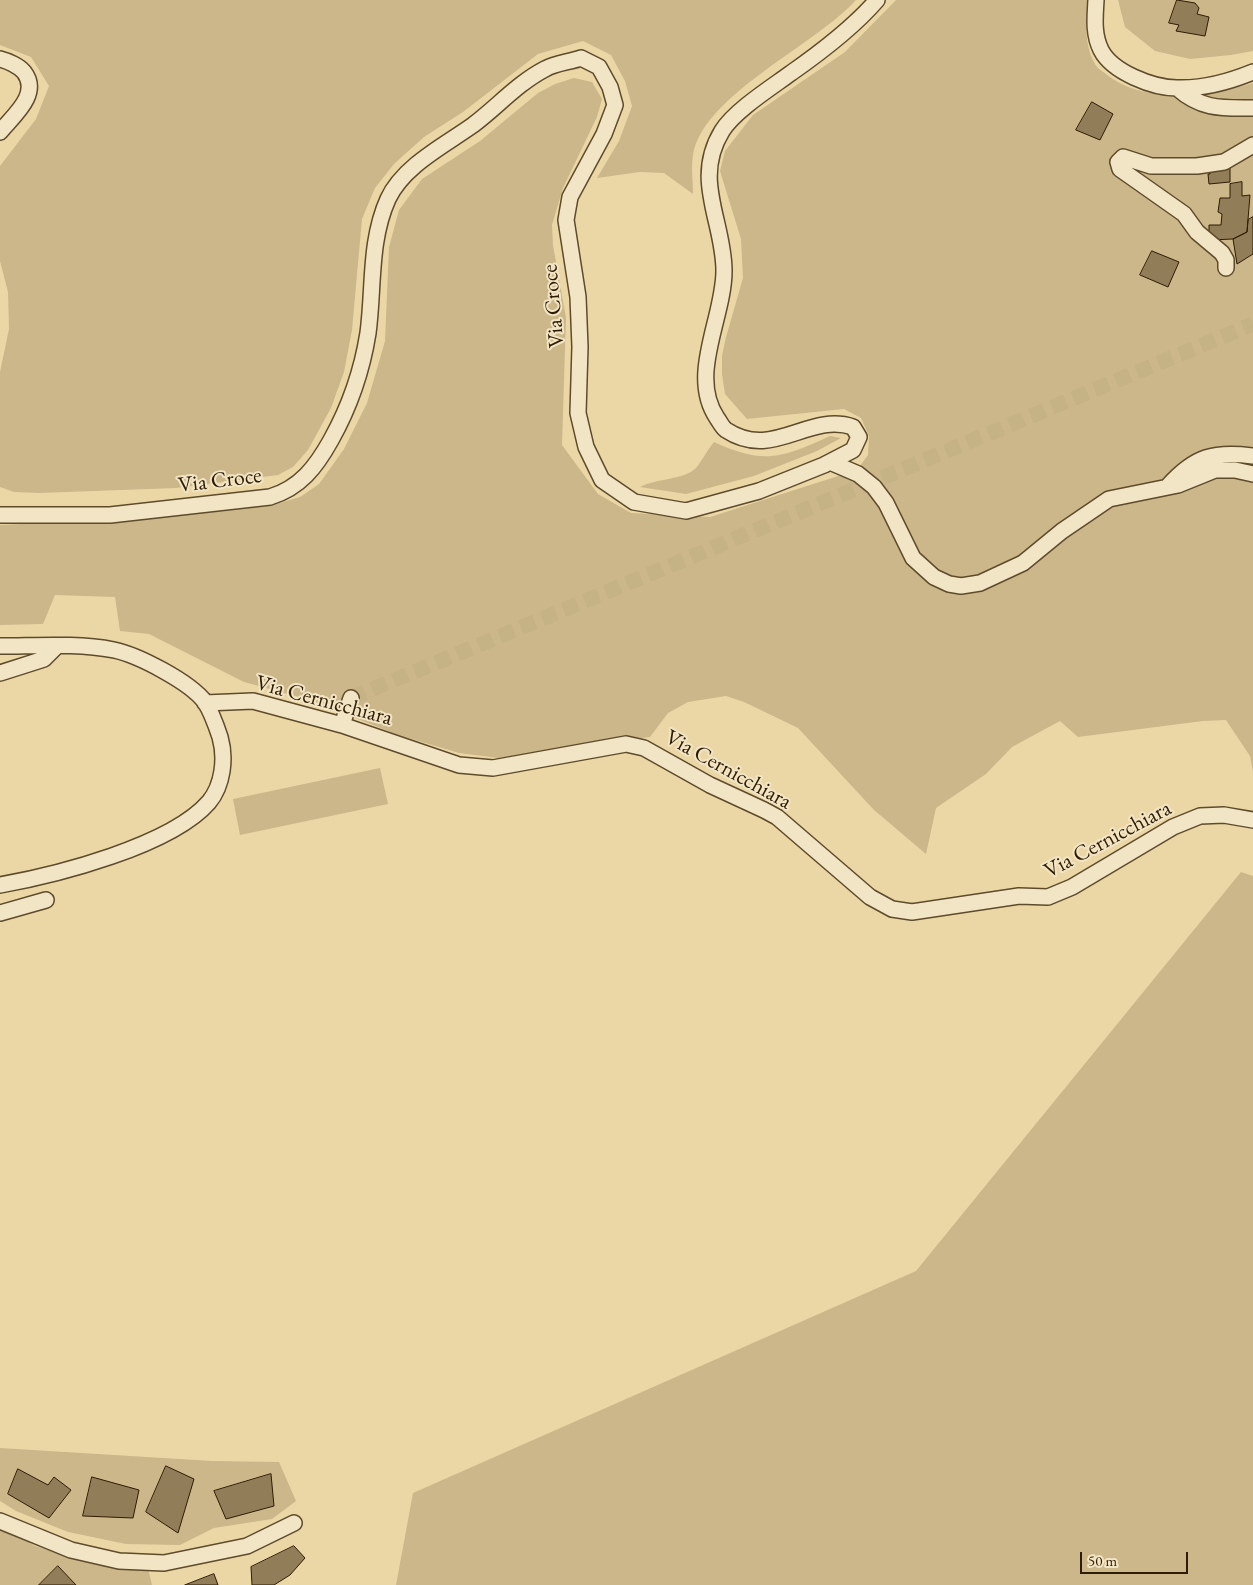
<!DOCTYPE html>
<html>
<head>
<meta charset="utf-8">
<style>
	body { margin:0 }
	#map { position:relative; width:1253px; height:1585px; overflow:hidden; background:#ebd7a6; font-family:"EB Garamond",serif }
	canvas { display:block }
	.scale { position:absolute; left:1080px; top:1552px; width:108px; height:22px; box-sizing:border-box; border:2px solid #2f1c02; border-top:0; padding-left:6px; font-size:15px; line-height:18px; white-space:nowrap; color:#2f1c02; -webkit-text-stroke:4px #f2e5c5; paint-order:stroke }
</style>
</head>
<body>
<div id="map">
<canvas width="1253" height="1585"></canvas>
<div class="scale">50 m</div>
</div>
<script>
const ctx = document.querySelector('canvas').getContext('2d');
ctx.lineJoin = 'round';
function fill(path, color) { ctx.fillStyle = color; ctx.fill(path, 'evenodd'); }
function stroke(path, color, width, dash) { ctx.strokeStyle = color; ctx.lineWidth = width; ctx.lineCap = dash ? 'butt' : 'round'; ctx.setLineDash(dash || []); ctx.stroke(path); }
function write(font, color, halo, rows, align = 'center') {
  ctx.font = font + ' "EB Garamond",serif'; ctx.lineWidth = 4; ctx.setLineDash([]); ctx.textBaseline = 'middle'; ctx.strokeStyle = halo; ctx.fillStyle = color; for (const [text, x, y, turn = 0] of rows) {
    ctx.save(); ctx.translate(x, y); ctx.rotate((+turn || 0) * Math.PI / 180); ctx.textAlign = isNaN(turn) ? turn : align; if (halo) ctx.strokeText(text, 0, 0); ctx.fillText(text, 0, 0); ctx.restore();
  }
}
const green = new Path2D(`
	M 0,0 L 856,0 C 816,45 703,95 693,155 C 691,168 693,181 693,194 L 664,173 L 640,172 L 597,178 L 619,141 L 632,106 L 625,81 L 611,55 L 583,41 L 538,54 L 463,112 L 424,137 L 394,164 L 375,188 L 362,219 L 352,330 L 344,372 L 331,408 L 308,450 L 293,467 L 278,475 L 176,488 L 39,493 L 14,492 L 0,487 L 0,372 L 9,329 L 8,292 L 0,261 L 0,166 L 36,119 L 49,86 L 31,57 L 0,45 Z
	M 896,0 L 1087,0 C 1086,22 1084,44 1095,64 C 1097,68 1102,71 1106,74 C 1144,105 1209,96 1253,83 L 1253,772 L 1250,756 L 1226,720 L 1203,721 L 1078,737 L 1060,721 L 1012,747 L 986,774 L 936,808 L 926,854 L 874,810 L 798,728 L 744,702 L 726,696 L 688,702 L 668,713 L 650,737 L 498,758 L 459,753 L 398,735 L 310,700 L 244,682 L 149,634 L 120,631 L 115,597 L 55,595 L 43,624 L 0,625 L 0,525 L 148,518 L 276,504 L 300,497 L 319,484 L 344,449 L 367,403 L 385,341 L 389,247 L 399,210 L 422,179 L 480,141 L 538,93 L 555,84 L 574,78 L 592,82 L 602,99 L 597,117 L 563,188 L 552,225 L 553,245 L 566,318 L 562,445 L 598,494 L 631,513 L 710,517 L 857,470 L 868,455 L 869,436 L 861,418 L 844,409 L 747,419 L 725,394 L 722,374 L 722,356 L 726,337 L 743,278 L 741,239 L 720,171 L 725,151 L 753,115 L 845,52 Z
	M 1118,0 L 1253,0 L 1253,51 L 1231,55 L 1190,59 L 1155,51 L 1125,27 Z
	M 830,436 L 841,438 L 817,451 L 754,476 L 686,494 L 640,487 C 657,478 684,480 696,468 C 702,461 707,450 714,442 C 764,465 782,458 830,436 Z
	M 380,768 L 388,804 L 240,835 L 233,799 Z
	M 1241,872 L 1253,876 L 1253,1585 L 396,1585 L 413,1493 L 916,1271 Z
	M 0,1448 L 212,1461 L 279,1462 L 296,1501 L 272,1519 L 214,1528 L 180,1545 L 126,1544 L 68,1532 L 16,1511 L 0,1501 Z
	M 0,1526 L 35,1546 L 78,1560 L 148,1568 L 152,1585 L 0,1585 Z`);
const building = new Path2D(`
	M 1177,0 L 1195,3 L 1199,8 L 1197,14 L 1209,17 L 1205,36 L 1176,31 L 1179,25 L 1169,23 Z
	M 1092,102 L 1113,114 L 1100,140 L 1076,130 Z
	M 1230,166 L 1230,182 L 1209,184 L 1208,174 L 1210,174 L 1210,168 Z
	M 1242,182 L 1242,196 L 1250,195 L 1247,232 L 1233,239 L 1209,240 L 1209,225 L 1221,225 L 1222,214 L 1218,212 L 1220,198 L 1230,198 L 1230,184 Z
	M 1253,217 L 1253,254 L 1237,264 L 1233,239 L 1247,232 L 1248,220 Z
	M 1152,251 L 1179,262 L 1168,287 L 1140,275 Z
	M 166,1466 L 194,1479 L 178,1533 L 146,1512 Z
	M 18,1469 L 48,1485 L 54,1477 L 71,1490 L 49,1518 L 8,1494 Z
	M 271,1474 L 274,1506 L 226,1519 L 214,1491 Z
	M 92,1477 L 139,1490 L 133,1518 L 83,1516 Z
	M 294,1546 L 305,1558 L 290,1575 L 274,1585 L 252,1585 L 251,1567 Z
	M 58,1566 L 76,1585 L 39,1585 Z
	M 214,1574 L 218,1585 L 185,1585 Z`);
const minorTunnel = new Path2D(`
	M 351,698 L 1253,324`);
const minor = new Path2D(`
	M 1096,0 C 1095,17 1093,34 1101,50 C 1112,72 1153,88 1177,88 C 1202,89 1231,81 1253,72
	M 0,59 C 8,61 19,66 24,72 C 41,94 13,116 0,132
	M 1177,88 C 1202,110 1222,108 1253,108
	M 1226,268 L 1226,260 L 1222,253 L 1197,232 L 1184,214 L 1120,169 L 1118,162 L 1123,157 L 1151,166 L 1197,166 L 1224,162 L 1253,145
	M 830,462 L 858,474 L 874,487 L 886,503 L 913,558 L 934,577 L 949,584 L 961,586 L 980,583 L 1023,563 L 1062,531 L 1109,499 L 1178,485 L 1215,470 L 1235,470 L 1253,474
	M 1168,486 C 1195,456 1214,451 1253,456
	M 0,515 L 110,515 L 270,497 C 300,488 316,467 331,440 C 350,406 362,371 368,333 C 374,288 369,241 388,199 C 403,166 445,145 473,125 C 497,107 518,83 545,69 C 555,63 570,62 581,58 L 599,67 L 610,87 L 615,105 L 604,134 L 570,197 L 566,220 L 578,297 L 580,347 L 578,413 L 586,447 L 602,480 L 634,502 L 686,511 L 759,491 L 824,465 L 853,450 L 859,437 L 853,427 C 808,412 773,461 726,430 C 722,427 720,422 717,418 C 688,375 724,318 724,271 C 724,221 692,180 722,131 C 734,111 772,87 791,73 C 821,52 853,28 877,0
	M 0,646 C 37,646 77,643 114,650 C 138,655 190,682 205,702 C 212,713 216,725 220,737 C 226,758 223,785 209,802 C 171,846 56,875 0,885
	M 0,673 L 44,659 L 57,646
	M 205,703 L 253,701 L 342,725 L 459,765 L 493,768 L 626,744 L 644,748 L 710,785 L 764,810 L 777,817 L 870,897 L 892,909 L 912,912 L 1019,896 L 1048,897 L 1072,887 L 1173,827 L 1200,816 L 1224,815 L 1253,820
	M 342,725 L 351,698
	M 0,913 L 46,900
	M 0,1521 L 71,1550 L 119,1561 L 164,1563 L 247,1546 L 294,1523`);
const streetNames = [
	["Via Croce",554,306,-95],
	["Via Croce",220,481,-7],
	["Via Cernicchiara",324,701,15],
	["Via Cernicchiara",728,770,29],
	["Via Cernicchiara",1108,840,-28]
];
fill(green, '#cbb78a');
fill(building, '#917d57');
stroke(building, '#2f1c02', 1);
stroke(minorTunnel, '#c5b285', 15, [15, 8]);
stroke(minor, '#5e4b2b', 18);
stroke(minor, '#f2e5c5', 15);
write('22px', '#2f1c02', '#f2e5c5', streetNames);
</script>
</body>
</html>
